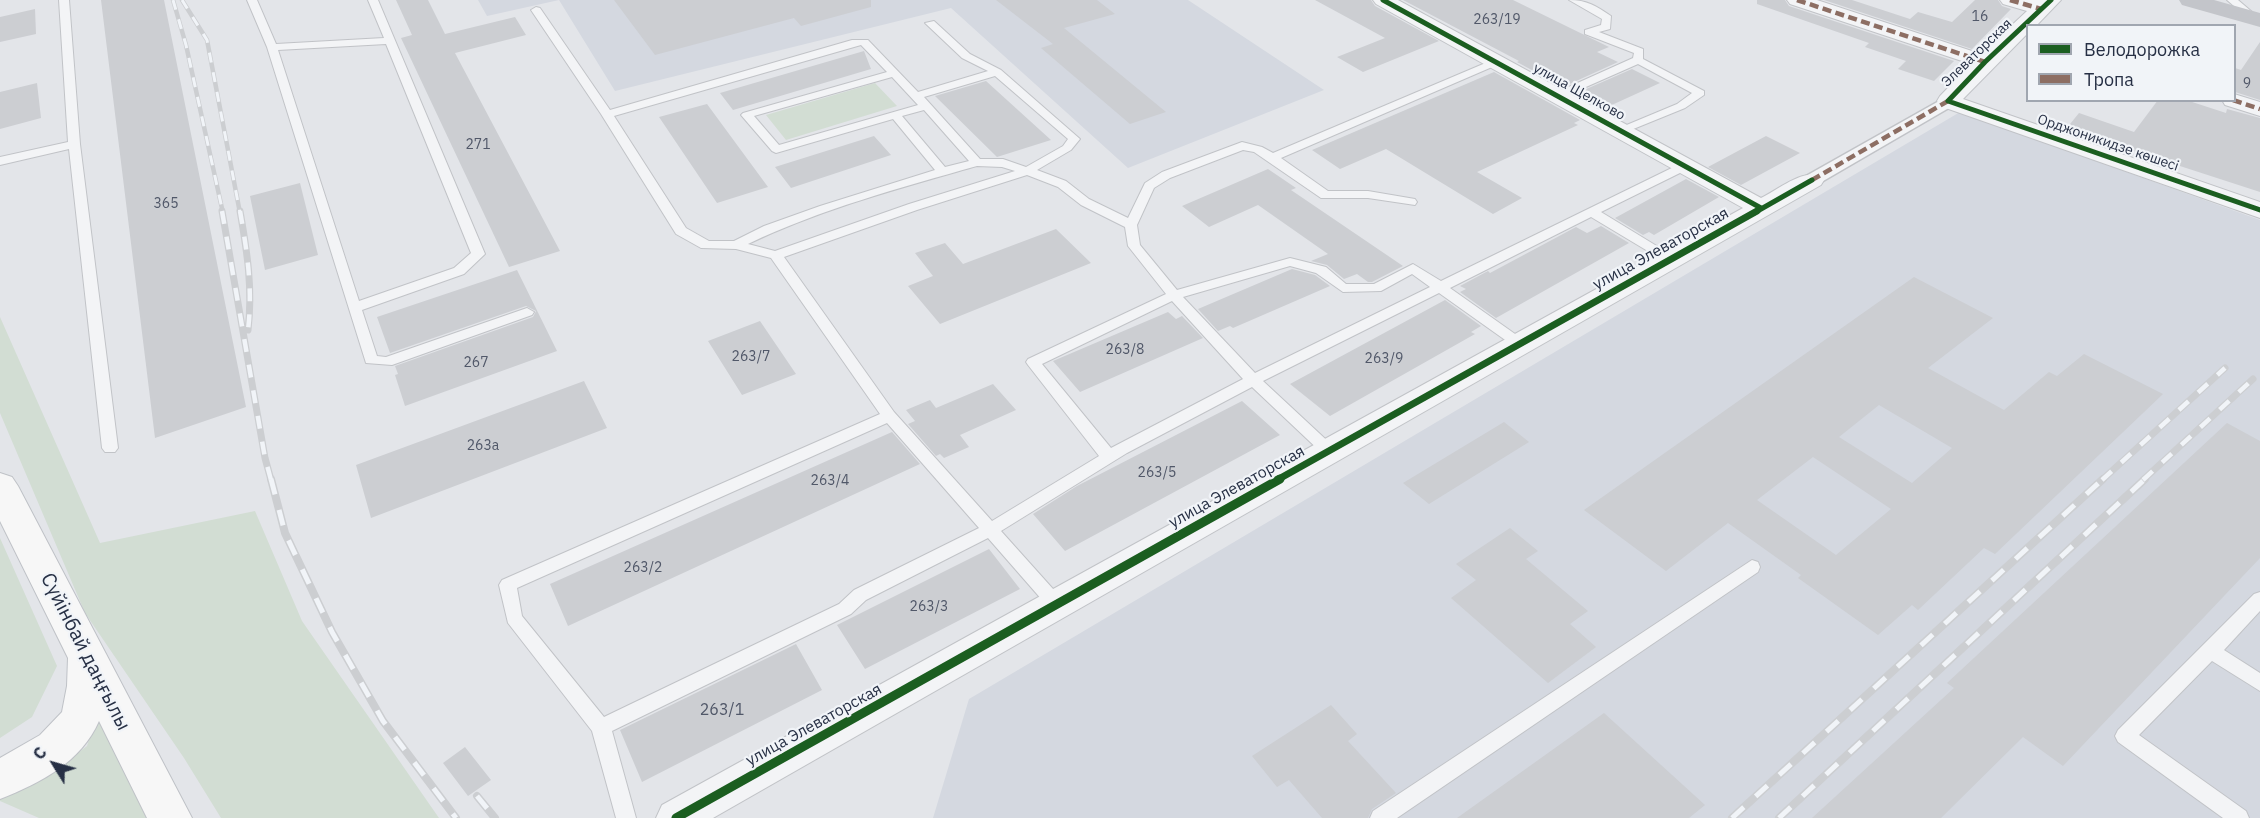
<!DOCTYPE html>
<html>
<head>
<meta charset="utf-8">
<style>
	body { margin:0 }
	#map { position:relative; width:2260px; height:818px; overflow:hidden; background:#e3e5e9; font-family:"IBM Plex Sans",sans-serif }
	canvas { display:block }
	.legend { position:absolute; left:2026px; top:24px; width:210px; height:78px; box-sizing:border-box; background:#f1f4f8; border:2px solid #a0a6b0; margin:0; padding:8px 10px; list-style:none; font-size:18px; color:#273045 }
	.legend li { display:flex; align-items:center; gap:12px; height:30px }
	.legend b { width:30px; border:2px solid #a0a6b0 }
	.north { position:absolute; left:24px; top:734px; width:60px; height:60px; -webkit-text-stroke:4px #f1f4f8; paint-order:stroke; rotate:307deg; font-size:16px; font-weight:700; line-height:24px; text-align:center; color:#273045 }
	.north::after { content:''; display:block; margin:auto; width:21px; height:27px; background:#273045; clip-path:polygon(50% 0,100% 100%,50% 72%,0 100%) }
</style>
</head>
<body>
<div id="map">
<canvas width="2260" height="818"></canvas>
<ul class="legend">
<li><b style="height:8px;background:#1b5e20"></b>Велодорожка</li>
<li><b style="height:8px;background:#8d6e63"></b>Тропа</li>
</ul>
<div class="north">С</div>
</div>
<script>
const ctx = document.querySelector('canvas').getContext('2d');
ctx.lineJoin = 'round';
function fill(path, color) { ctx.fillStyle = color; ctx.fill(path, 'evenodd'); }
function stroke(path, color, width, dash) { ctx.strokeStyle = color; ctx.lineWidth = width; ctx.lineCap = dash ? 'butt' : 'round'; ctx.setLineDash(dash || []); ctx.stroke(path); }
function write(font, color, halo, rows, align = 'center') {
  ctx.font = font + ' "IBM Plex Sans",sans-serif'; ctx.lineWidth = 4.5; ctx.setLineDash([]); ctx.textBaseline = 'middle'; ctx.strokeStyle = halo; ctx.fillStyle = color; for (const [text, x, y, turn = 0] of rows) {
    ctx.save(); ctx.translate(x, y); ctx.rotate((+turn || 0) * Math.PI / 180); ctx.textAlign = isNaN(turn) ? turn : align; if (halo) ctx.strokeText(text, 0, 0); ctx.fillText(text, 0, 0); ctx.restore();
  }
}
const built = new Path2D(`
	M 478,0 L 1188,0 L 1324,90 L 1128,168 L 951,8 L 615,91 L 559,0 L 487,16 Z
	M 1960,112 L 2260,220 L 2260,818 L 933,818 L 969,699 Z`);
const green = new Path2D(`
	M 875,83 L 897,106 L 786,140 L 766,115 Z
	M 0,317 L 100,543 L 255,511 L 302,621 L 439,818 L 221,818 L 184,758 L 85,613 L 0,413 Z
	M 0,538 L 57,666 L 32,717 L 0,738 Z
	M 98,712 L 152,818 L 39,818 L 0,801 L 0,797 L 43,779 L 87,746 Z`);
const building = new Path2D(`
	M 101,0 L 164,0 L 246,407 L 155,438 Z
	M 396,0 L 428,0 L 445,34 L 515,17 L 526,35 L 455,53 L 560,251 L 509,267 L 401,38 L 412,35 Z
	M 614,0 L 871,0 L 871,7 L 801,26 L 794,18 L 655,55 Z
	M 996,0 L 1097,0 L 1115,14 L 1064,28 L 1166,112 L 1130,124 L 1041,48 L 1053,44 Z
	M 1315,0 L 1371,0 L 1375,6 L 1439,41 L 1363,72 L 1337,57 L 1385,38 Z
	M 1403,0 L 1513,0 L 1609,47 L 1597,52 L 1618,62 L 1563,87 L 1517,62 L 1519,61 Z
	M 1757,0 L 1785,0 L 1789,6 L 1954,61 L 1934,81 L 1898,69 L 1906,61 L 1865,47 L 1869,43 L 1757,4 Z
	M 1824,0 L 1852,0 L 1910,19 L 1918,12 L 1952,22 L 1975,0 L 1998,0 L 2002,6 L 2011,9 L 1972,49 Z
	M 35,9 L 36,34 L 0,42 L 0,17 Z
	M 2260,42 L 2260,100 L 2235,92 L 2235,68 L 2241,70 Z
	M 864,51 L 871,69 L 733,110 L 720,93 Z
	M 1632,69 L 1660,83 L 1603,109 L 1575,94 Z
	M 1494,72 L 1580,120 L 1574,123 L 1578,125 L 1477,172 L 1522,198 L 1493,214 L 1386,149 L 1340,169 L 1312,150 Z
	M 986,81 L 1051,140 L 997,157 L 935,96 Z
	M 37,83 L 41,118 L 0,129 L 0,92 Z
	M 2158,100 L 2186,100 L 2226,113 L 2227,109 L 2260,118 L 2260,192 L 2066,129 L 2079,113 L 2134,132 Z
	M 707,104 L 768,187 L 717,203 L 659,117 Z
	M 874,136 L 891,155 L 791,188 L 775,167 Z
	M 1766,136 L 1800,153 L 1741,185 L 1708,167 Z
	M 1268,169 L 1296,188 L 1291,190 L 1403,266 L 1372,282 L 1368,282 L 1357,274 L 1344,279 L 1327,265 L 1311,261 L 1328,254 L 1258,205 L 1209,227 L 1182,206 Z
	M 1686,179 L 1719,197 L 1654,235 L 1649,232 L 1643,235 L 1615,218 Z
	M 300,183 L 318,255 L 265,270 L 250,196 Z
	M 1601,226 L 1629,243 L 1496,318 L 1460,292 L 1466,289 L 1460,286 L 1488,271 L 1490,273 L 1576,227 L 1587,233 Z
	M 1056,229 L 1091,263 L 940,324 L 908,286 L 933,276 L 915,253 L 945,243 L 963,264 Z
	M 1292,269 L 1315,275 L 1330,286 L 1233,328 L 1230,326 L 1218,331 L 1198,309 Z
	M 517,270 L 557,351 L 405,406 L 395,375 L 398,374 L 395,366 L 533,317 L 536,311 L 526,306 L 390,353 L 377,317 Z
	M 1914,277 L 1993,318 L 1928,368 L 2004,410 L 2049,372 L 2057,376 L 2084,354 L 2163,394 L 1995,554 L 1984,548 L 1918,610 L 1912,605 L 1878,635 L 1798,578 L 1801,575 L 1728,523 L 1666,571 L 1584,510 ZM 1879,405 L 1952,448 L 1912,483 L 1839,437 ZM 1813,457 L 1891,509 L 1836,555 L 1757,500 Z
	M 1445,300 L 1481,326 L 1471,332 L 1475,334 L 1330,416 L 1290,384 Z
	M 1168,312 L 1176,319 L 1182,316 L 1203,338 L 1080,392 L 1053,361 Z
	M 760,321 L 796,374 L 742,395 L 708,341 Z
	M 584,381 L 607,428 L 371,518 L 356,465 Z
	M 993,384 L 1016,410 L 960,435 L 969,447 L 944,458 L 940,454 L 936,456 L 908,424 L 915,421 L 906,410 L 930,400 L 936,408 Z
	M 1242,401 L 1280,435 L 1065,551 L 1033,514 L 1077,486 Z
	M 1504,422 L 1529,442 L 1429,504 L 1403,483 Z
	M 2227,423 L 2260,441 L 2260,558 L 2063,766 L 2023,737 L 1941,818 L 1812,818 L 1954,688 L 1947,683 Z
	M 892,432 L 920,464 L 568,626 L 550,584 Z
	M 1510,528 L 1538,551 L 1526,559 L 1588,611 L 1570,624 L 1596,647 L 1548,683 L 1451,598 L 1476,580 L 1456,564 Z
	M 989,549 L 1020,589 L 865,669 L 837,625 Z
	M 796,644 L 822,690 L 642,782 L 620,730 Z
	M 1331,705 L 1357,734 L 1348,741 L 1396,793 L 1372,809 L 1368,818 L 1322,818 L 1289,780 L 1277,787 L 1252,756 Z
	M 1604,713 L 1705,805 L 1689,818 L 1457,818 Z
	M 465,747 L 491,780 L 468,796 L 443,763 Z`);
const service = new Path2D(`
	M 59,0 L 69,0 L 80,144 L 118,448 L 115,452 L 105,452 L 102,448 L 69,149 L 0,165 L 0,157 L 68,142 Z
	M 247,0 L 257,0 L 276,44 L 384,38 L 368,0 L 378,0 L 485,254 L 464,274 L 362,310 L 377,356 L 386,357 L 527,308 L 534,312 L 532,315 L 392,365 L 366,363 L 267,47 ZM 386,44 L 471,253 L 454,268 L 359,301 L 278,50 Z
	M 1569,0 C 1587,0 1596,6 1611,16 L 1610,29 L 1599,32 L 1643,49 L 1643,59 L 1704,91 L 1704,95 L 1685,108 L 1621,134 L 1615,131 L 1617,129 L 1677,104 L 1692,93 L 1638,64 L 1561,98 L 1553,98 L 1553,94 L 1633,58 L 1634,53 L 1585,34 L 1585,30 L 1601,25 L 1602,19 Z
	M 2227,0 L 2238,0 L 2258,17 L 2249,19 Z
	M 536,7 L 540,8 L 610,110 L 852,40 L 868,40 L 918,92 L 988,71 L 962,58 L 925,23 L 934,21 L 970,54 L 1001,70 L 1080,139 L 1071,150 L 1037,170 L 1066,181 L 1089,199 L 1128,218 L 1145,183 L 1162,172 L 1242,142 L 1262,147 L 1273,153 L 1495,59 L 1499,60 L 1499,64 L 1281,158 L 1328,191 L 1368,191 L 1415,199 L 1417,202 L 1415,205 L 1368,198 L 1321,198 L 1254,152 L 1243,150 L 1170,178 L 1154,188 L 1137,225 L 1140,245 L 1177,290 L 1290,258 L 1326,267 L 1346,284 L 1374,284 L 1413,264 L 1441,281 L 1684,162 L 1690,166 L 1688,169 L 1601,212 L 1678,259 L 1676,262 L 1666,262 L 1591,217 L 1450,288 L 1525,341 L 1527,344 L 1525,347 L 1515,347 L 1439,293 L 1263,381 L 1334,447 L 1337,451 L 1334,455 L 1324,455 L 1252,387 L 1127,453 L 1001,531 L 1062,599 L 1065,604 L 1062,609 L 1056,611 L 1050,609 L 988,538 L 866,600 L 851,614 L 612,731 L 636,818 L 616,818 L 592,731 L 508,623 L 499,585 L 502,580 L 880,414 L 771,258 L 736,249 L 701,248 L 676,234 L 601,114 L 531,10 ZM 861,45 L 887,72 L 743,113 L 741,115 L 772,151 L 776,153 L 893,119 L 935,170 L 820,206 L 764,226 L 734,241 L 709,241 L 686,228 L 614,116 ZM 995,76 L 1068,139 L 1063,146 L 1026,167 L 1003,159 L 980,159 L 924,97 ZM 892,77 L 918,105 L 779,145 L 754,116 ZM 924,110 L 969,161 L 945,167 L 902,116 ZM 977,166 L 1002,167 L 1015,171 L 909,204 L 775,251 L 748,244 C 821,209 900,188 977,166 ZM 1027,175 L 1058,187 L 1081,205 L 1125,227 L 1128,246 L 1166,294 L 1028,359 L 1026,362 L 1028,365 L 1099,456 L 992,521 L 894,412 L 784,257 L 917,210 ZM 1290,266 L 1316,273 L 1343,292 L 1381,291 L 1412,274 L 1430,287 L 1255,373 L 1183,297 ZM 1172,301 L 1243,379 L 1111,448 L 1042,364 ZM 887,423 L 979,528 L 854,590 L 839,604 L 604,717 L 522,616 L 517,588 Z
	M 1752,560 L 1758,562 L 1760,567 L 1758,572 L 1397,818 L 1370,818 L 1373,811 Z
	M 2260,592 L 2260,611 L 2224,650 L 2260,673 L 2260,691 L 2212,661 L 2139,735 L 2246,811 L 2249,818 L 2223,818 L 2118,742 L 2115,736 L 2118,730 L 2254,594 Z`);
const pedestrian = new Path2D(`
	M 1948,96 L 1954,97 L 1956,101 L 1954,105 L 1818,184 L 1806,184 L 1803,180 L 1806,176 Z`);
const minor = new Path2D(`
	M 1373,0 L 1398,0 L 1761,198 C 1779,189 1801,170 1821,175 L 1824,180 L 1821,185 L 713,818 L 656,818 L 662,805 L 1743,208 L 1376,4 Z
	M 1787,0 L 1817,0 L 1981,54 L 2027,11 L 2003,4 L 2000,0 L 2061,0 L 2036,26 L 2028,26 L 2028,33 L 1963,99 L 2260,202 L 2260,218 L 1940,106 L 1937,101 L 1940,96 L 1971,64 L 1790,4 Z
	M 2234,94 L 2260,102 L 2260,116 L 2225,105 L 2222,100 L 2234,100 Z`);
const secondary = new Path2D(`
	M 2179,0 L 2214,0 L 2260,13 L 2260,27 L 2182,5 Z`);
const primary = new Path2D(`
	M 0,473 L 12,477 L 18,486 L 192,818 L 147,818 L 99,721 C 81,762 41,783 0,799 L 0,758 L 40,735 L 62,712 L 67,686 L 68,658 L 0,521 Z`);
const railFar2 = new Path2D(`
	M 173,0 L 186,45 L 223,213
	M 182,0 L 207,40 L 240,213`);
const railFar1 = new Path2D(`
	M 222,211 L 265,458 L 271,480
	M 240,211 C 247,251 253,289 248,330
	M 2102,480 L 2225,368
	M 2143,480 L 2253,379`);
const rail = new Path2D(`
	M 271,479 L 285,533 L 332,632 L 383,721 L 456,818
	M 477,796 L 495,818
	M 1732,818 L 2103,479
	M 1779,818 L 2145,479`);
const quiet = new Path2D(`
	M 1797,0 L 1985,62
	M 2010,0 L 2041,9
	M 2233,100 L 2260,109
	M 1812,180 L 1948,101 L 1951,102`);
const cyclewayFar2 = new Path2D(`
	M 1383,0 L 1761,208
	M 2051,0 L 1985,62 L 1948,101 L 2260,210
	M 1754,213 L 1812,180`);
const cyclewayFar1 = new Path2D(`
	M 1277,480 L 1757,211`);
const cycleway = new Path2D(`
	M 676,818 L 1280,479`);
const numberNames = [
	["16",1980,17],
	["263/19",1497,20],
	["9",2247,84],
	["271",478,145],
	["365",166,204],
	["263/8",1125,350],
	["263/7",751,357],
	["263/9",1384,359],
	["267",476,363],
	["263а",483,446],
	["263/5",1157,473],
	["263/4",830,481],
	["263/2",643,568],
	["263/3",929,607]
];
const farStreetnames = [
	["Элеваторская",1977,53,-44],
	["улица Щелково",1579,92,29],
	["Орджоникидзе көшесі",2108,143,19]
];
const streetNames = [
	["улица Элеваторская",1661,249,-29],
	["улица Элеваторская",1237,487,-29],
	["улица Элеваторская",814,725,-29]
];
const nearNumbernames = [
	["263/1",722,710]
];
const nearStreetnames = [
	["Сүйінбай даңғылы",85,652,63]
];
fill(built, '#d4d8e0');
fill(green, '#d2ddd3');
fill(building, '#ccced2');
stroke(service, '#c1c3c7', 2);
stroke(pedestrian, '#c1c3c7', 3);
stroke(minor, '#c1c3c7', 2);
stroke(primary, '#bfc2c7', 2);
fill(service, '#f3f4f6');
fill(pedestrian, '#f3f4f6');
fill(minor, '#f3f4f6');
fill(secondary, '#c3c5ca');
fill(primary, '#f7f7f7');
stroke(railFar2, '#ccced1', 4.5);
stroke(railFar1, '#ccced1', 7);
stroke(rail, '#ccced1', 8);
stroke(railFar2, '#f1f4f8', 3, [10]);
stroke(railFar1, '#f1f4f8', 4.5, [13]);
stroke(rail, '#f1f4f8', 5, [16]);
stroke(quiet, '#8d6e63', 4.5, [9, 4.5]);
stroke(cyclewayFar2, '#1b5e20', 5);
stroke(cyclewayFar1, '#1b5e20', 7);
stroke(cycleway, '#1b5e20', 9);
write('14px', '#515869', null, numberNames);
write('14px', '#273045', '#f1f4f8', farStreetnames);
write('16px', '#273045', '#f1f4f8', streetNames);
write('16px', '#515869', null, nearNumbernames);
write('20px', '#273045', '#f1f4f8', nearStreetnames);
</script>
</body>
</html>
